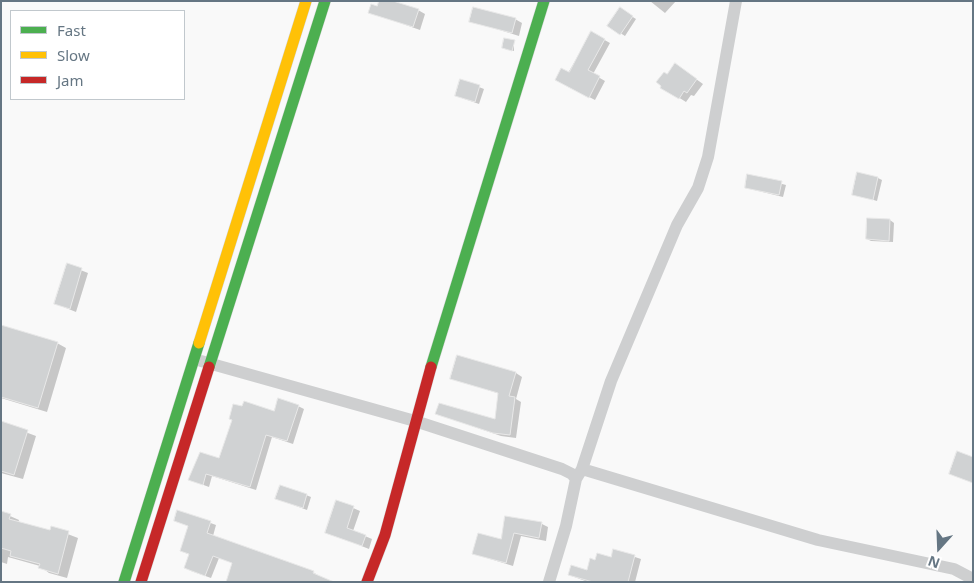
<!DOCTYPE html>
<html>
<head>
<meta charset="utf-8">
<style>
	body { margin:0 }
	#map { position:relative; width:974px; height:583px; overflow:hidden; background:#f9f9f9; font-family:"Noto Sans",sans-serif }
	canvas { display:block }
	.frame { position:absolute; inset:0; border:2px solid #657683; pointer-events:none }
	.legend { position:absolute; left:10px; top:10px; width:175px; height:90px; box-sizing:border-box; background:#fff; border:1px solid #c1c8cd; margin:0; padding:6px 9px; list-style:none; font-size:15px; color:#657683 }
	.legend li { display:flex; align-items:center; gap:10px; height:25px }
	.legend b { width:25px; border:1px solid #c1c8cd }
	.north { position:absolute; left:914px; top:523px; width:50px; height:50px; -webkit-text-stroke:4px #fff; paint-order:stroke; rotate:200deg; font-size:14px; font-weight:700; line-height:20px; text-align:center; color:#657683 }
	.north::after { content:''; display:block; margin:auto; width:18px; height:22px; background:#657683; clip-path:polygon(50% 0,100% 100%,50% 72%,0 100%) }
</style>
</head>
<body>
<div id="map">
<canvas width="974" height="583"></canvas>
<div class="frame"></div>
<ul class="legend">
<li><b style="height:6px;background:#4caf50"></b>Fast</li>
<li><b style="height:6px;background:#ffc107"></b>Slow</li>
<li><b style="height:6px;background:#c62828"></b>Jam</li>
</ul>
<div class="north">N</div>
</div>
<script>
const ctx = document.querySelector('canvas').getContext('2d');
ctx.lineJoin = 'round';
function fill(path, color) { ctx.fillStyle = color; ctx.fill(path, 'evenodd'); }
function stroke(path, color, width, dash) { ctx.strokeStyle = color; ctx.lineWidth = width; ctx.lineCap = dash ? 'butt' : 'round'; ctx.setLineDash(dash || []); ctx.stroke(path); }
const shadow = new Path2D(`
	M 650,1 L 676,1 L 665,13 Z
	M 620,9 L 636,19 L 625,36 L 609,26 Z
	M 418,10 L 425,14 L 420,30 L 369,12 Z
	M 515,19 L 522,23 L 519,36 L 471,21 Z
	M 592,33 L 610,43 L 593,74 L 605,81 L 595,100 L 562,83 Z
	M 514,42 L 514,51 L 505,49 Z
	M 682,69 L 703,84 L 694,96 L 691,95 L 686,102 L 662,87 Z
	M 461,80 L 484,89 L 479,104 L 456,96 Z
	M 748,175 L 786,185 L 783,197 L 746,188 Z
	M 878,178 L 882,180 L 877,201 L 853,194 Z
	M 890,220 L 894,223 L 893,242 L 871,241 L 867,239 Z
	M 68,265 L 88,273 L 76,312 L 56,304 Z
	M 1,327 L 57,343 L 66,348 L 47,412 L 1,398 Z
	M 516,373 L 522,377 L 516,399 L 521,402 L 516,438 L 501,436 L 437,414 L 496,421 L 500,394 L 451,378 Z
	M 298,406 L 304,409 L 293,444 L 272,437 L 256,490 L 212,476 L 209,487 L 190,480 Z
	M 1,423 L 36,436 L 23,479 L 1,473 Z
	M 306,495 L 311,497 L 307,510 L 277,499 Z
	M 337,501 L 360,511 L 353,531 L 372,539 L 369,549 L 326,532 Z
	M 178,511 L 216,525 L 213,536 L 313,572 L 319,576 L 233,563 L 219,558 L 211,578 L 191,571 L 186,568 L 190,555 L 181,551 L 189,526 L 175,520 Z
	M 1,512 L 19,520 L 18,523 L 51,532 L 52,528 L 78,538 L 67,578 L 49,573 L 40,566 L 8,557 L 7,564 L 1,562 Z
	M 506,517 L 542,524 L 548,527 L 546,541 L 521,536 L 513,566 L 474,554 L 502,540 Z
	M 614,550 L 641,559 L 635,582 L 588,582 L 569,575 L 588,571 L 596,561 L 612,559 Z`);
const building = new Path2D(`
	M 379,1 L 393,1 L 419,9 L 413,27 L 368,13 L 371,4 L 377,6 Z
	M 473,7 L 516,18 L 512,33 L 469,22 Z
	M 620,7 L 633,16 L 620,35 L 607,26 Z
	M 591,31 L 605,39 L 588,70 L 600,76 L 589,98 L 555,80 L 561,68 L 569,72 Z
	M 504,38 L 515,40 L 512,51 L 502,48 Z
	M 675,63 L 697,79 L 687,93 L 684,91 L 679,99 L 660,88 L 661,86 L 656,82 L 664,72 L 667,74 Z
	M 460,79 L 480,85 L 475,102 L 455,96 Z
	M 857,172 L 878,177 L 873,200 L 852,195 Z
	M 747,174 L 782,181 L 779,195 L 745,188 Z
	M 867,218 L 890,219 L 889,241 L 866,239 Z
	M 67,263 L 82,268 L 70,309 L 54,304 Z
	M 1,325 L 58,342 L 38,408 L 1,397 Z
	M 457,355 L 516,372 L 509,396 L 515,397 L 510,435 L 493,433 L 435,414 L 439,403 L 495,419 L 498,393 L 450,379 Z
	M 278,398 L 299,405 L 287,441 L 266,435 L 250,487 L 206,474 L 203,485 L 188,480 L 200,452 L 219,458 L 232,420 L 229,419 L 233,404 L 242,406 L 244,401 L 274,411 Z
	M 1,421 L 28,430 L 14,475 L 1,471 Z
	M 957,451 L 973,457 L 973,483 L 949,474 Z
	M 280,485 L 307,494 L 303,508 L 275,499 Z
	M 336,500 L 354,506 L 347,528 L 366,535 L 362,546 L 325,533 Z
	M 177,510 L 211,521 L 207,533 L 314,571 L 313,573 L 334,582 L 226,582 L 232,563 L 213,556 L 205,576 L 184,568 L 189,554 L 180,551 L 188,526 L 174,521 Z
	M 1,511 L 11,514 L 9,519 L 50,530 L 51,526 L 69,531 L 58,574 L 38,568 L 40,564 L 10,556 L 11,551 L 1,548 Z
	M 505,516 L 542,522 L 539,538 L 514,533 L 506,563 L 472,554 L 478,533 L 501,539 Z
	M 613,549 L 635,555 L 628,582 L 593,582 L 568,575 L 571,565 L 587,570 L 590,558 L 595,560 L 597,553 L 611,557 Z`);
const street = new Path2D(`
	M 201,361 L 415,421 L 562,469 L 572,474 L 576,479 L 566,526 L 549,582
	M 582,469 L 818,540 L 954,569 L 973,579
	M 576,479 L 582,469 L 611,381 L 677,225 L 698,188 L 708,157 L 736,1`);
const fast = new Path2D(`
	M 209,367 L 325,1
	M 431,367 L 544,1
	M 124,582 L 199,343`);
const slow = new Path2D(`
	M 199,343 L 306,1`);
const jam = new Path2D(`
	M 141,582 L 209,367
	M 367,582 L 385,535 L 431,367`);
fill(shadow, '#0003');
fill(building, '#d0d2d3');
stroke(building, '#e8e8e8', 1);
stroke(fast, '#d5d6d7', 12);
stroke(slow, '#d5d6d7', 12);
stroke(jam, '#d5d6d7', 12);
stroke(street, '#cecfd0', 12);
stroke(fast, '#4caf50', 11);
stroke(slow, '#ffc107', 11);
stroke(jam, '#c62828', 11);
</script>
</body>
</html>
